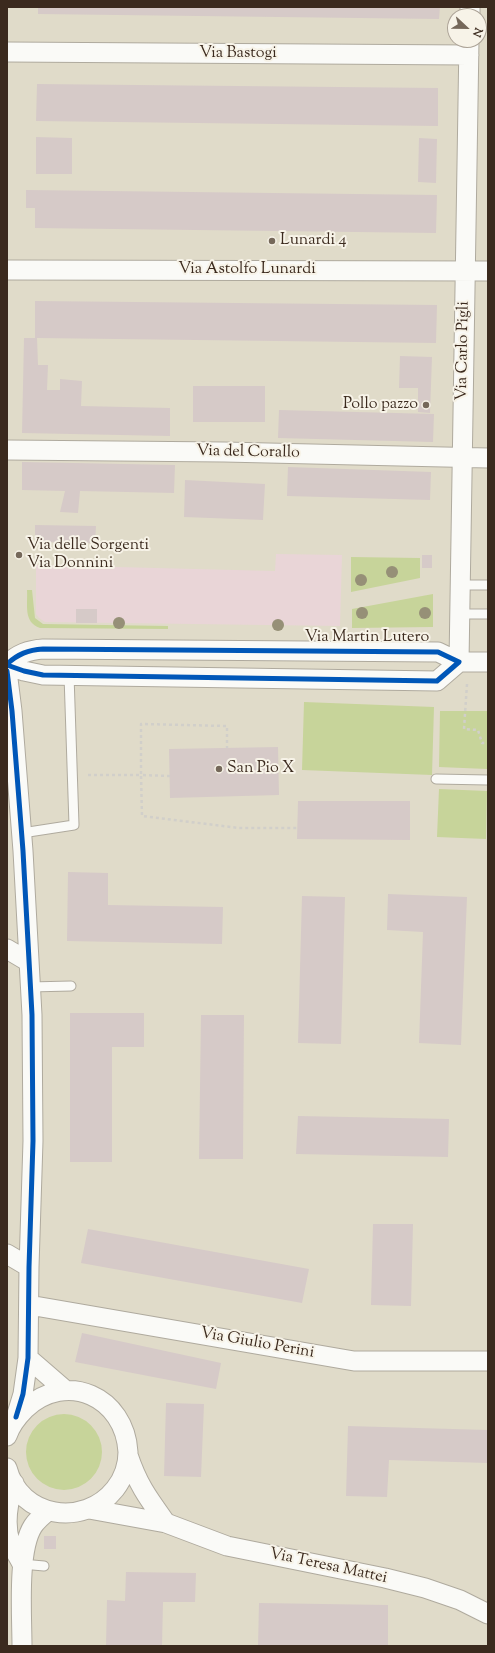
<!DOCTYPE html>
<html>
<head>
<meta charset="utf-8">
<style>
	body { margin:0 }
	#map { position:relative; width:495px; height:1653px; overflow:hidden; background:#e0dbc9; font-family:"Sorts Mill Goudy",serif }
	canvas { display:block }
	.frame { position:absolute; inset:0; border:8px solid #3b2a1e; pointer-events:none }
	.north { position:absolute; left:447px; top:8px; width:40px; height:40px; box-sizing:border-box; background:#f7f3e8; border:1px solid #aca397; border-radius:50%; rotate:112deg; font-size:11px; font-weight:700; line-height:16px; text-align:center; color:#3b2a1e }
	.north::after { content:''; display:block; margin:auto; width:14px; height:18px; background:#75685a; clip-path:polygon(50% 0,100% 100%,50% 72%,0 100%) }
</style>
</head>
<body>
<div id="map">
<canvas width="495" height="1653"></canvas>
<div class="frame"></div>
<div class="north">N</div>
</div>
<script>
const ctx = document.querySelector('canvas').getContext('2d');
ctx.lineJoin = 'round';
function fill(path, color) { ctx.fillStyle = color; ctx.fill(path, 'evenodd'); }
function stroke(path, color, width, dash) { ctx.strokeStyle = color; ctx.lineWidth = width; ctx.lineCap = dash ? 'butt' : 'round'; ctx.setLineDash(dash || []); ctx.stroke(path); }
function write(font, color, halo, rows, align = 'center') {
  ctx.font = font + ' "Sorts Mill Goudy",serif'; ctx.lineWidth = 4; ctx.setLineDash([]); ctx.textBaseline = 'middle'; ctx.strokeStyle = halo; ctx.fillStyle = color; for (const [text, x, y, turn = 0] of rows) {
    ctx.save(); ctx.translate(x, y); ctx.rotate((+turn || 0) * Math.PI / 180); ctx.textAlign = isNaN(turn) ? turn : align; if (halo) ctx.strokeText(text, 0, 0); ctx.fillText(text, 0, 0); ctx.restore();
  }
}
const built = new Path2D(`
	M 276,554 L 342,555 L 340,626 L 45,622 L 39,618 L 36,614 L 36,565 L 275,571 Z`);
const green = new Path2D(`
	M 351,557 L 420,558 L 420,578 L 351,592 Z
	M 27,590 L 32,590 L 35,618 L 43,624 L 168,626 L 168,629 L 40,628 C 23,622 28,605 27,590 Z
	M 433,594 L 433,627 L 352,628 L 352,609 Z
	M 304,702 L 434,707 L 432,775 L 302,770 Z
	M 440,711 L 487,711 L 488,713 L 487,769 L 439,767 Z
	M 439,789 L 487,791 L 486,839 L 437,837 Z
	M26 1452a38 38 0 1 1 76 0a38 38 0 1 1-76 0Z`);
const building = new Path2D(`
	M 38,7 L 440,7 L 439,19 L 38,14 Z
	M 37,84 L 438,88 L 438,126 L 36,121 Z
	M 36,137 L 72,138 L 72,174 L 36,174 Z
	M 419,138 L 437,139 L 436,183 L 418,182 Z
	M 26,190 L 437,195 L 436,233 L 35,228 L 35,208 L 26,208 Z
	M 35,301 L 437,305 L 436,343 L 37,338 L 38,365 L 48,365 L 47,390 L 60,390 L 60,379 L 82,381 L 81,406 L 170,408 L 170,436 L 22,433 L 24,338 L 35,338 Z
	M 400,356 L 432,357 L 430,413 L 418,412 L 418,388 L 399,388 Z
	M 193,386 L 265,386 L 265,422 L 193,422 Z
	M 279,410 L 434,414 L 433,442 L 278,438 Z
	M 22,462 L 175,465 L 174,493 L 80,491 L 78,513 L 60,512 L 65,491 L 22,490 Z
	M 288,467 L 431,472 L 430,500 L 287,496 Z
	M 185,480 L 265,484 L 263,520 L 184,517 Z
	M 35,525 L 96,526 L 95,543 L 35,542 Z
	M 422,555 L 432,555 L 432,568 L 422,568 Z
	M 76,609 L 97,609 L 97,623 L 76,623 Z
	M 278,747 L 279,795 L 170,798 L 169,749 Z
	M 298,801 L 410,801 L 410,840 L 297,839 Z
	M 68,872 L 108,873 L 108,905 L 223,907 L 222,944 L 67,941 Z
	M 388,894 L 467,897 L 461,1045 L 419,1043 L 423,932 L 387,930 Z
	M 302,896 L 345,897 L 341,1044 L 298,1043 Z
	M 70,1013 L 144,1013 L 144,1047 L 112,1047 L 112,1162 L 70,1162 Z
	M 201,1015 L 244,1015 L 243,1159 L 199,1159 Z
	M 298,1116 L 449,1119 L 448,1157 L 296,1154 Z
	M 373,1224 L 413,1224 L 411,1306 L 371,1305 Z
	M 88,1229 L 309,1269 L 302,1303 L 81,1263 Z
	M 82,1333 L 221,1363 L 216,1389 L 75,1362 Z
	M 166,1403 L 204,1404 L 201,1477 L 164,1476 Z
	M 348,1426 L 488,1430 L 488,1463 L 389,1460 L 387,1497 L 346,1496 Z
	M 44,1536 L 56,1536 L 56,1549 L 44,1549 Z
	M 126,1572 L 196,1573 L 195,1602 L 163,1602 L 162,1646 L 106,1646 L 107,1600 L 125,1601 Z
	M 259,1603 L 388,1605 L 388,1646 L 258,1646 Z`);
const path = new Path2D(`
	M 467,684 L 464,729 L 478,730 L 482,743 L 488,743
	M 88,775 L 141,775 L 142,816 L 239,828 L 297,828
	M 170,776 L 141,775 L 141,724 L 227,726 L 227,748`);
const lane = new Path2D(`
	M 461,585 L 488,585
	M 460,614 L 488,614
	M 436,779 L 488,780
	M 22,833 L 74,825 L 69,675
	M 30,987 L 71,986
	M 22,1564 L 44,1566`);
const street = new Path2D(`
	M 470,16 L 470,7
	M 469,40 L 459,662 L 488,662
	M 7,52 L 469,55
	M 7,270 L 488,271
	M 7,450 L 224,452 L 488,458
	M 7,664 C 18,654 28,650 43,649 L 438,652 L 459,662 L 437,681 L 43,675 L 24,671 L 7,665
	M 7,671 L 12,711 L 23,851 L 32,1015 L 33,1141 L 29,1267 L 28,1358 L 23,1394 L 16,1417
	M 7,949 L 29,962
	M 7,1254 L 29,1267
	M 29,1305 L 354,1361 L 488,1361
	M 28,1358 L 65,1390
	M 7,1436 C 11,1424 17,1417 25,1409 C 67,1370 125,1397 128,1452 C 128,1465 123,1479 115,1489 C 84,1528 20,1518 7,1468
	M 128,1455 C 138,1485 148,1498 166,1523
	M 14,1483 C 8,1502 4,1523 10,1542 C 13,1549 19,1557 22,1564
	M 89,1509 L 166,1523 L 227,1546 L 385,1578 L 425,1588 L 460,1600 L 488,1614
	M 22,1646 C 22,1615 17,1551 33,1526 C 37,1520 43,1515 48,1511`);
const cycleway = new Path2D(`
	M 7,664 C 18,654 28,650 43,649 L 438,652 L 459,662 L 437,681 L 43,675 L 24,671 L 7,665
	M 7,671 L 12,711 L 23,851 L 32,1015 L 33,1141 L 29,1267 L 28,1358 L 23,1394 L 16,1417`);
const trees = [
	[392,572],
	[361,580],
	[362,613],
	[425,613],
	[119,623],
	[278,625]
];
const markers = [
	[272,241,4,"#75685a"],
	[426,405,4,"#75685a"],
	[19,555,4,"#75685a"],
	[219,769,4,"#75685a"]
];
const streetNames = [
	["Via Bastogi",238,54],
	["Via Astolfo Lunardi",247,270],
	["Via Carlo Pigli",464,351,-89],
	["Via del Corallo",248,453,1],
	["Via Martin Lutero",367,638],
	["Via Giulio Perini",257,1344,10],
	["Via Teresa Mattei",328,1567,12]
];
const poiNames = [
	["Lunardi 4",280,241],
	["Pollo pazzo",418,405,"right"],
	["Via delle Sorgenti",27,546],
	["Via Donnini",27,564],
	["San Pio X",227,769]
];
fill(built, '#e9d5d7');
fill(green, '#c7d49a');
fill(building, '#d6cac8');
stroke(lane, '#afaa9e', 11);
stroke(street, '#afaa9e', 21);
stroke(path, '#d1cfca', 2.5, [3, 3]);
stroke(lane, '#fafaf7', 9);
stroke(street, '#fafaf7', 19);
stroke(cycleway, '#0057b8', 5);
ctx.fillStyle = '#969077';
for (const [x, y] of trees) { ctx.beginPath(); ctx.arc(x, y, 6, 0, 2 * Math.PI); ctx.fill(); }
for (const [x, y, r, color] of markers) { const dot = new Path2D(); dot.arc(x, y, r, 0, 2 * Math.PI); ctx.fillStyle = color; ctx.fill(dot); stroke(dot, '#f7f3e8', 1.5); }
write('16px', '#3b2a1e', '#f7f3e8', streetNames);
write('16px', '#3b2a1e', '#f7f3e8', poiNames, 'left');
</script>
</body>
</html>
